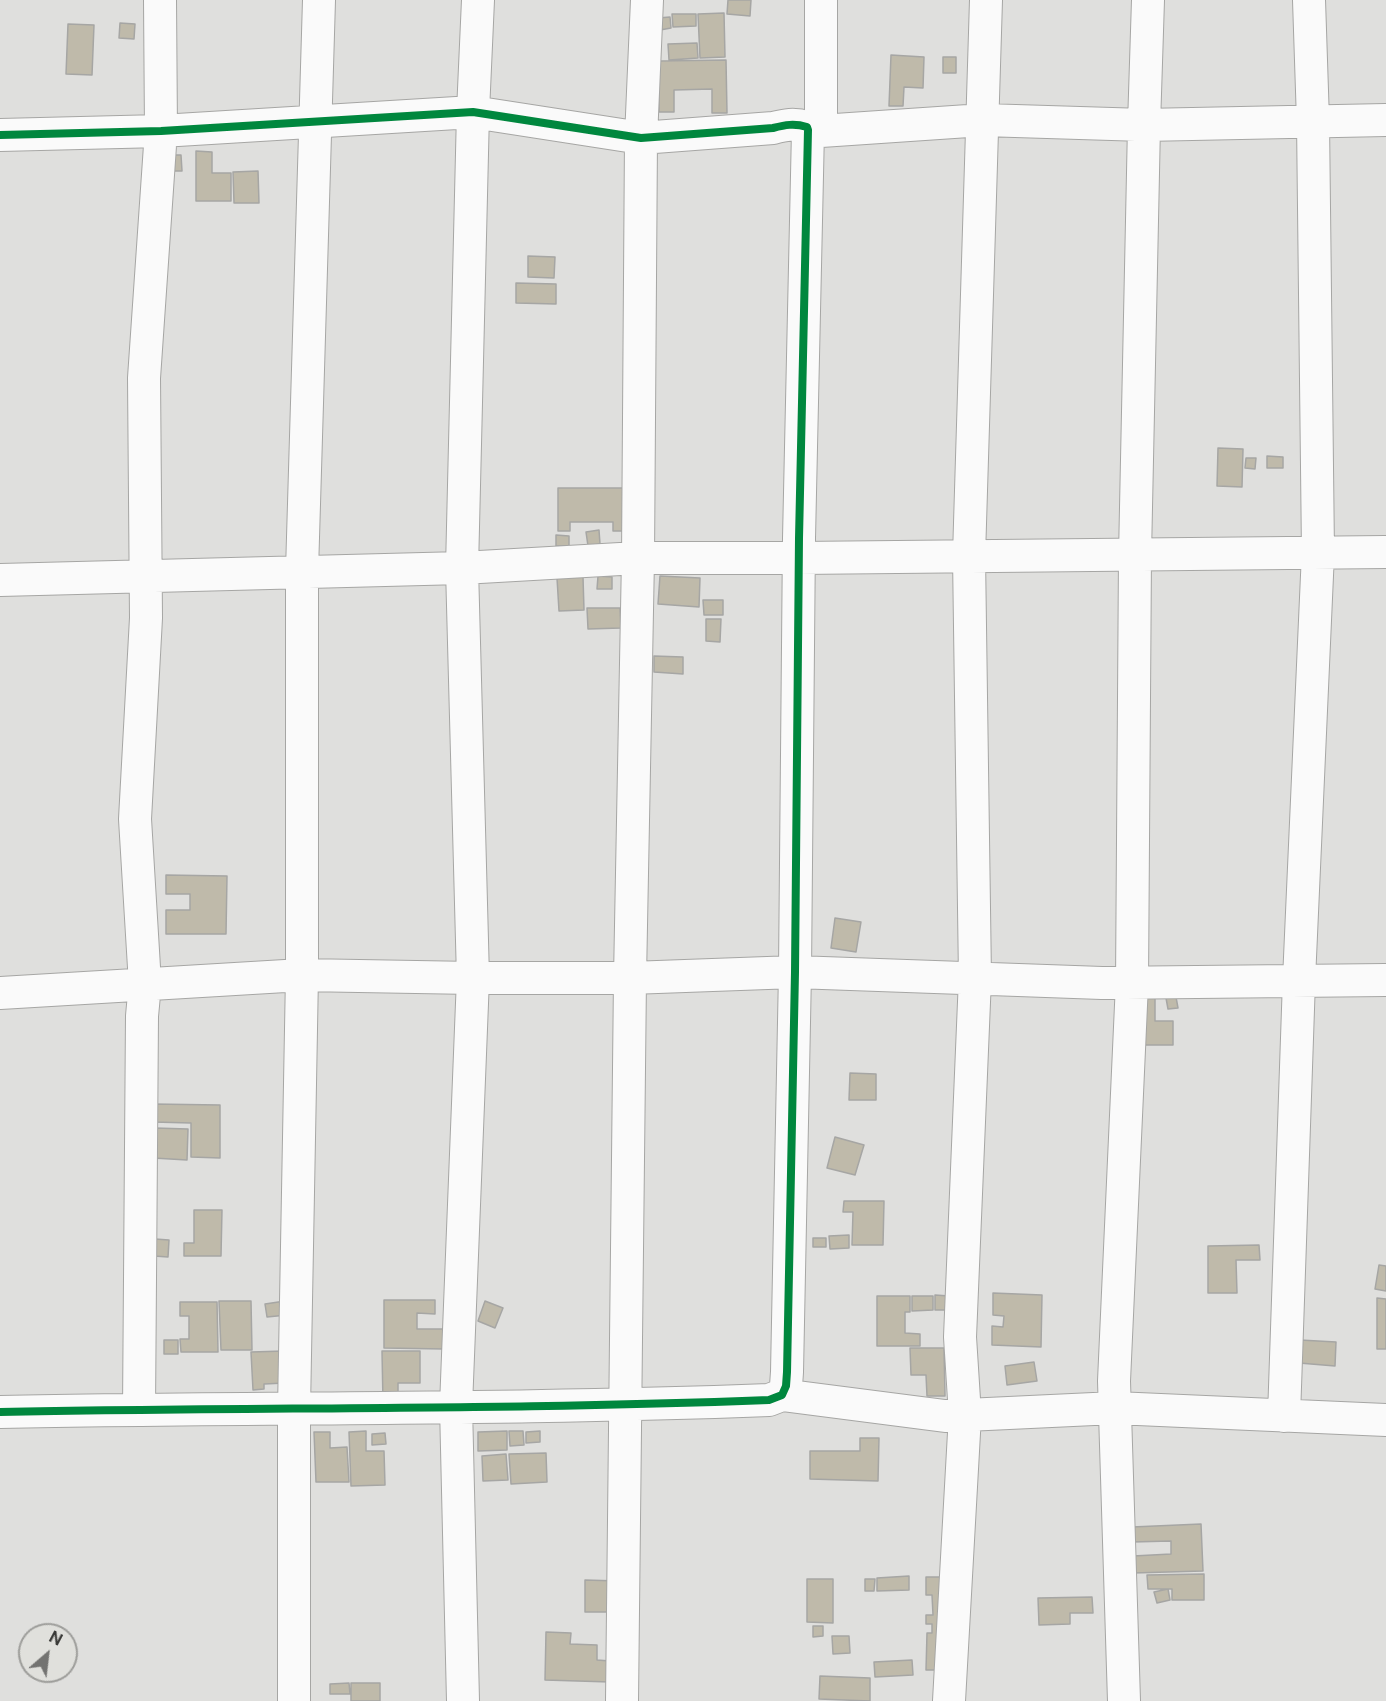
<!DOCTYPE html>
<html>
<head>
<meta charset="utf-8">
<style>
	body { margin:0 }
	#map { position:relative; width:1386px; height:1701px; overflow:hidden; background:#dfdfdd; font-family:"Public Sans",sans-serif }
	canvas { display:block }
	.north { position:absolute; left:18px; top:1623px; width:60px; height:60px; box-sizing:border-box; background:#e0e0dc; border:2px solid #9d9d9a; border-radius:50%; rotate:28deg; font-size:16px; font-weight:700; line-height:24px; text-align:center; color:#393937 }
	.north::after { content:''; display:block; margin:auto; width:21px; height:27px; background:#737371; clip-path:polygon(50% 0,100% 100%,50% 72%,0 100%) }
</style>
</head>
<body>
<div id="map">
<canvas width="1386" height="1701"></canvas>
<div class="north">N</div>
</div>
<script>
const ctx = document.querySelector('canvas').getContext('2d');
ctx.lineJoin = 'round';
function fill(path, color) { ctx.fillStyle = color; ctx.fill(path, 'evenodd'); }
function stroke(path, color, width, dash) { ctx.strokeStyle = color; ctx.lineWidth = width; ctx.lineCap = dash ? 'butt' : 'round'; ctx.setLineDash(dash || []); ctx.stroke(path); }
const building = new Path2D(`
	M 728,0 L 751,0 L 750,16 L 727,14 Z
	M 724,13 L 725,57 L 700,58 L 698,14 Z
	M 672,14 L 696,14 L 696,26 L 673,27 Z
	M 670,17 L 671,28 L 660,30 L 658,18 Z
	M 120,23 L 135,24 L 134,39 L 119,38 Z
	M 68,24 L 94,25 L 92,75 L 66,74 Z
	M 697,43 L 698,58 L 669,60 L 668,44 Z
	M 891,55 L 924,57 L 923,88 L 904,87 L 903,106 L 889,106 Z
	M 943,57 L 956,57 L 956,73 L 943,73 Z
	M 726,60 L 727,113 L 712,113 L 712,89 L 674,90 L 674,112 L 659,112 L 658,61 Z
	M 196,151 L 212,152 L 212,173 L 231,173 L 231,201 L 196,201 Z
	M 165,155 L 181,155 L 182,171 L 165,171 Z
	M 258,171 L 259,203 L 234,203 L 233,172 Z
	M 528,256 L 555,257 L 554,278 L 528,277 Z
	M 516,283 L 556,284 L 556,304 L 516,303 Z
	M 1218,448 L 1243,449 L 1242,487 L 1217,486 Z
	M 1267,456 L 1283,457 L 1283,468 L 1267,468 Z
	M 1246,458 L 1256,458 L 1255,469 L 1245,468 Z
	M 558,488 L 624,488 L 624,531 L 613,531 L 613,522 L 570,522 L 570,531 L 558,531 Z
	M 599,530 L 600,544 L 588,546 L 586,532 Z
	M 556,535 L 569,536 L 569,546 L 556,546 Z
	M 598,576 L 612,577 L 612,589 L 597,589 Z
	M 660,576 L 700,578 L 699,607 L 658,604 Z
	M 583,577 L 584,610 L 559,611 L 557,578 Z
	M 703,600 L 723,600 L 723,615 L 704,615 Z
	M 587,608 L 620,608 L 621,628 L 588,629 Z
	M 706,619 L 721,619 L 720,642 L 706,641 Z
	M 654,656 L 683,657 L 683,674 L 654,672 Z
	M 166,875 L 227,876 L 226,934 L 166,934 L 166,910 L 190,910 L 190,894 L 166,894 Z
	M 835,918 L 861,922 L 856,952 L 831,948 Z
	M 1138,995 L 1155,996 L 1155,1021 L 1173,1021 L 1173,1045 L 1137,1045 Z
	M 1176,997 L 1178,1008 L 1168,1009 L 1166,998 Z
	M 850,1073 L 876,1074 L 876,1100 L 849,1100 Z
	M 153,1104 L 220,1105 L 220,1158 L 191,1157 L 191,1123 L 153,1122 Z
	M 155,1128 L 188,1129 L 187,1160 L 153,1158 Z
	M 835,1137 L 864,1145 L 855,1175 L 827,1168 Z
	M 844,1201 L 884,1201 L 883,1245 L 852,1245 L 853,1212 L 843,1212 Z
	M 194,1210 L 222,1210 L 221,1256 L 184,1256 L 184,1243 L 194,1243 Z
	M 849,1235 L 849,1248 L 830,1249 L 829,1236 Z
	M 813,1238 L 826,1238 L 826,1247 L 813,1247 Z
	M 155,1239 L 169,1240 L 168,1257 L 154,1256 Z
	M 1259,1245 L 1260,1260 L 1236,1260 L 1237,1293 L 1208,1293 L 1208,1246 Z
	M 1379,1265 L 1386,1266 L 1386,1291 L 1375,1289 Z
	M 993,1293 L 1042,1295 L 1041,1347 L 992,1345 L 992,1326 L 1003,1327 L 1004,1316 L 993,1315 Z
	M 935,1295 L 949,1296 L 949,1310 L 935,1310 Z
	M 877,1296 L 910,1296 L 910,1312 L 905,1312 L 905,1333 L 920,1334 L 920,1346 L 877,1346 Z
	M 912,1296 L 933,1296 L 933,1310 L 912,1311 Z
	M 1377,1298 L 1386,1299 L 1386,1349 L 1377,1349 Z
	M 384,1300 L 435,1300 L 435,1314 L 417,1313 L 417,1329 L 444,1329 L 444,1349 L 384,1348 Z
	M 219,1301 L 251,1301 L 252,1350 L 221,1350 Z
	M 285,1301 L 287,1315 L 267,1317 L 265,1304 Z
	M 485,1301 L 503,1308 L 495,1328 L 478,1321 Z
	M 180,1302 L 217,1302 L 218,1352 L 181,1352 L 180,1339 L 189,1339 L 189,1316 L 180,1316 Z
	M 164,1340 L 178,1340 L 178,1354 L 164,1354 Z
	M 1300,1340 L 1336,1342 L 1335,1366 L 1299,1363 Z
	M 910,1348 L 944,1348 L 945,1396 L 927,1396 L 926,1375 L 911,1375 Z
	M 284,1351 L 285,1383 L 264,1384 L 264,1389 L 253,1390 L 251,1352 Z
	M 382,1351 L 420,1351 L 420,1383 L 398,1383 L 398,1403 L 383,1403 Z
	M 1034,1362 L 1037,1381 L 1007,1385 L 1005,1366 Z
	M 366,1431 L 366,1451 L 384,1451 L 385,1485 L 351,1486 L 349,1432 Z
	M 507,1431 L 507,1450 L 478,1451 L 478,1432 Z
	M 509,1431 L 523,1431 L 524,1445 L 510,1446 Z
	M 540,1431 L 540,1442 L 526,1443 L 526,1432 Z
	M 314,1432 L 330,1432 L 330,1448 L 347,1447 L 349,1482 L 316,1482 Z
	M 385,1433 L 386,1444 L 372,1445 L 372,1434 Z
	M 860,1438 L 879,1438 L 878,1481 L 810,1479 L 810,1451 L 860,1451 Z
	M 546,1453 L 547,1482 L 511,1484 L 509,1454 Z
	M 506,1454 L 508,1480 L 483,1481 L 482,1456 Z
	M 1201,1524 L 1203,1571 L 1133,1573 L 1133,1556 L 1171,1554 L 1171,1541 L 1132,1542 L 1132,1527 Z
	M 1204,1574 L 1204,1600 L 1172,1600 L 1172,1589 L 1148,1589 L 1147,1575 Z
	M 909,1576 L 909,1590 L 877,1591 L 877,1578 Z
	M 926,1577 L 944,1577 L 944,1670 L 926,1670 L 927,1633 L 932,1633 L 932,1624 L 926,1624 L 926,1615 L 933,1615 L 932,1595 L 926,1595 Z
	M 807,1579 L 833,1579 L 833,1623 L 807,1622 Z
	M 865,1579 L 875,1579 L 874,1591 L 865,1591 Z
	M 585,1580 L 618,1581 L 617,1612 L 585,1612 Z
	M 1168,1589 L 1170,1600 L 1157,1603 L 1154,1592 Z
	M 1092,1597 L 1093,1613 L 1070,1613 L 1070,1624 L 1039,1625 L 1038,1598 Z
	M 813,1626 L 823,1626 L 823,1636 L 813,1637 Z
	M 546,1632 L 571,1633 L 570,1644 L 597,1645 L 597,1660 L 610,1661 L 610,1682 L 545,1680 Z
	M 832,1636 L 849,1636 L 850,1653 L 833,1654 Z
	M 912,1660 L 913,1675 L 875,1677 L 874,1662 Z
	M 820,1676 L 870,1678 L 870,1701 L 819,1699 Z
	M 349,1683 L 350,1694 L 330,1694 L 330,1684 Z
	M 351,1683 L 380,1683 L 380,1701 L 351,1701 Z`);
const minor = new Path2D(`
	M 808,130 L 821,131 L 821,0
	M 821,131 L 983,120 L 1144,125 L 1148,0
	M 0,135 L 161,131 L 473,112 L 641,138 L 773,128 C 785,125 794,123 807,127 L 808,130 L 799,538 L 795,972 L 787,1372 L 786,1386 L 782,1395 L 769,1400 C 513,1410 256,1407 0,1412
	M 0,580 L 462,568 L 638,558 L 799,558 L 1386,552
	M 0,993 L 302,975 L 473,978 L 630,978 L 795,972 L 1102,983 L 1386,980
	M 782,1395 L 945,1416 L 1115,1408 L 1386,1420
	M 139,1410 L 142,1016 L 145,984 L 135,819 L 146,618 L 144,378 L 161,131 L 160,0
	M 1284,1416 L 1299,980 L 1318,553 L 1313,121 L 1309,0
	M 294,1701 L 294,1409 L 302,975 L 302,571 L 319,0
	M 463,1701 L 456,1406 L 473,978 L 462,568 L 473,112 L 478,0
	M 622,1701 L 630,978 L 638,558 L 641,138 L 647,0
	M 949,1701 L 965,1415 L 960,1337 L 975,978 L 969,556 L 986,0
	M 1124,1701 L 1114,1381 L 1132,983 L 1135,555 L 1144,125 L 1386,120`);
const cycleway = new Path2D(`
	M 0,135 L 161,131 L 473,112 L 641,138 L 773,128 C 785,125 794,123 807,127 L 808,130 L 799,538 L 795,972 L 787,1372 L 786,1386 L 782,1395 L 769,1400 C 513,1410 256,1407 0,1412`);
fill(building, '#bfbaaa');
stroke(building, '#a6a6a4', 1.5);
stroke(minor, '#a6a6a4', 34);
stroke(minor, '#fafafa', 32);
stroke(cycleway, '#00873e', 8);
</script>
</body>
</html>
